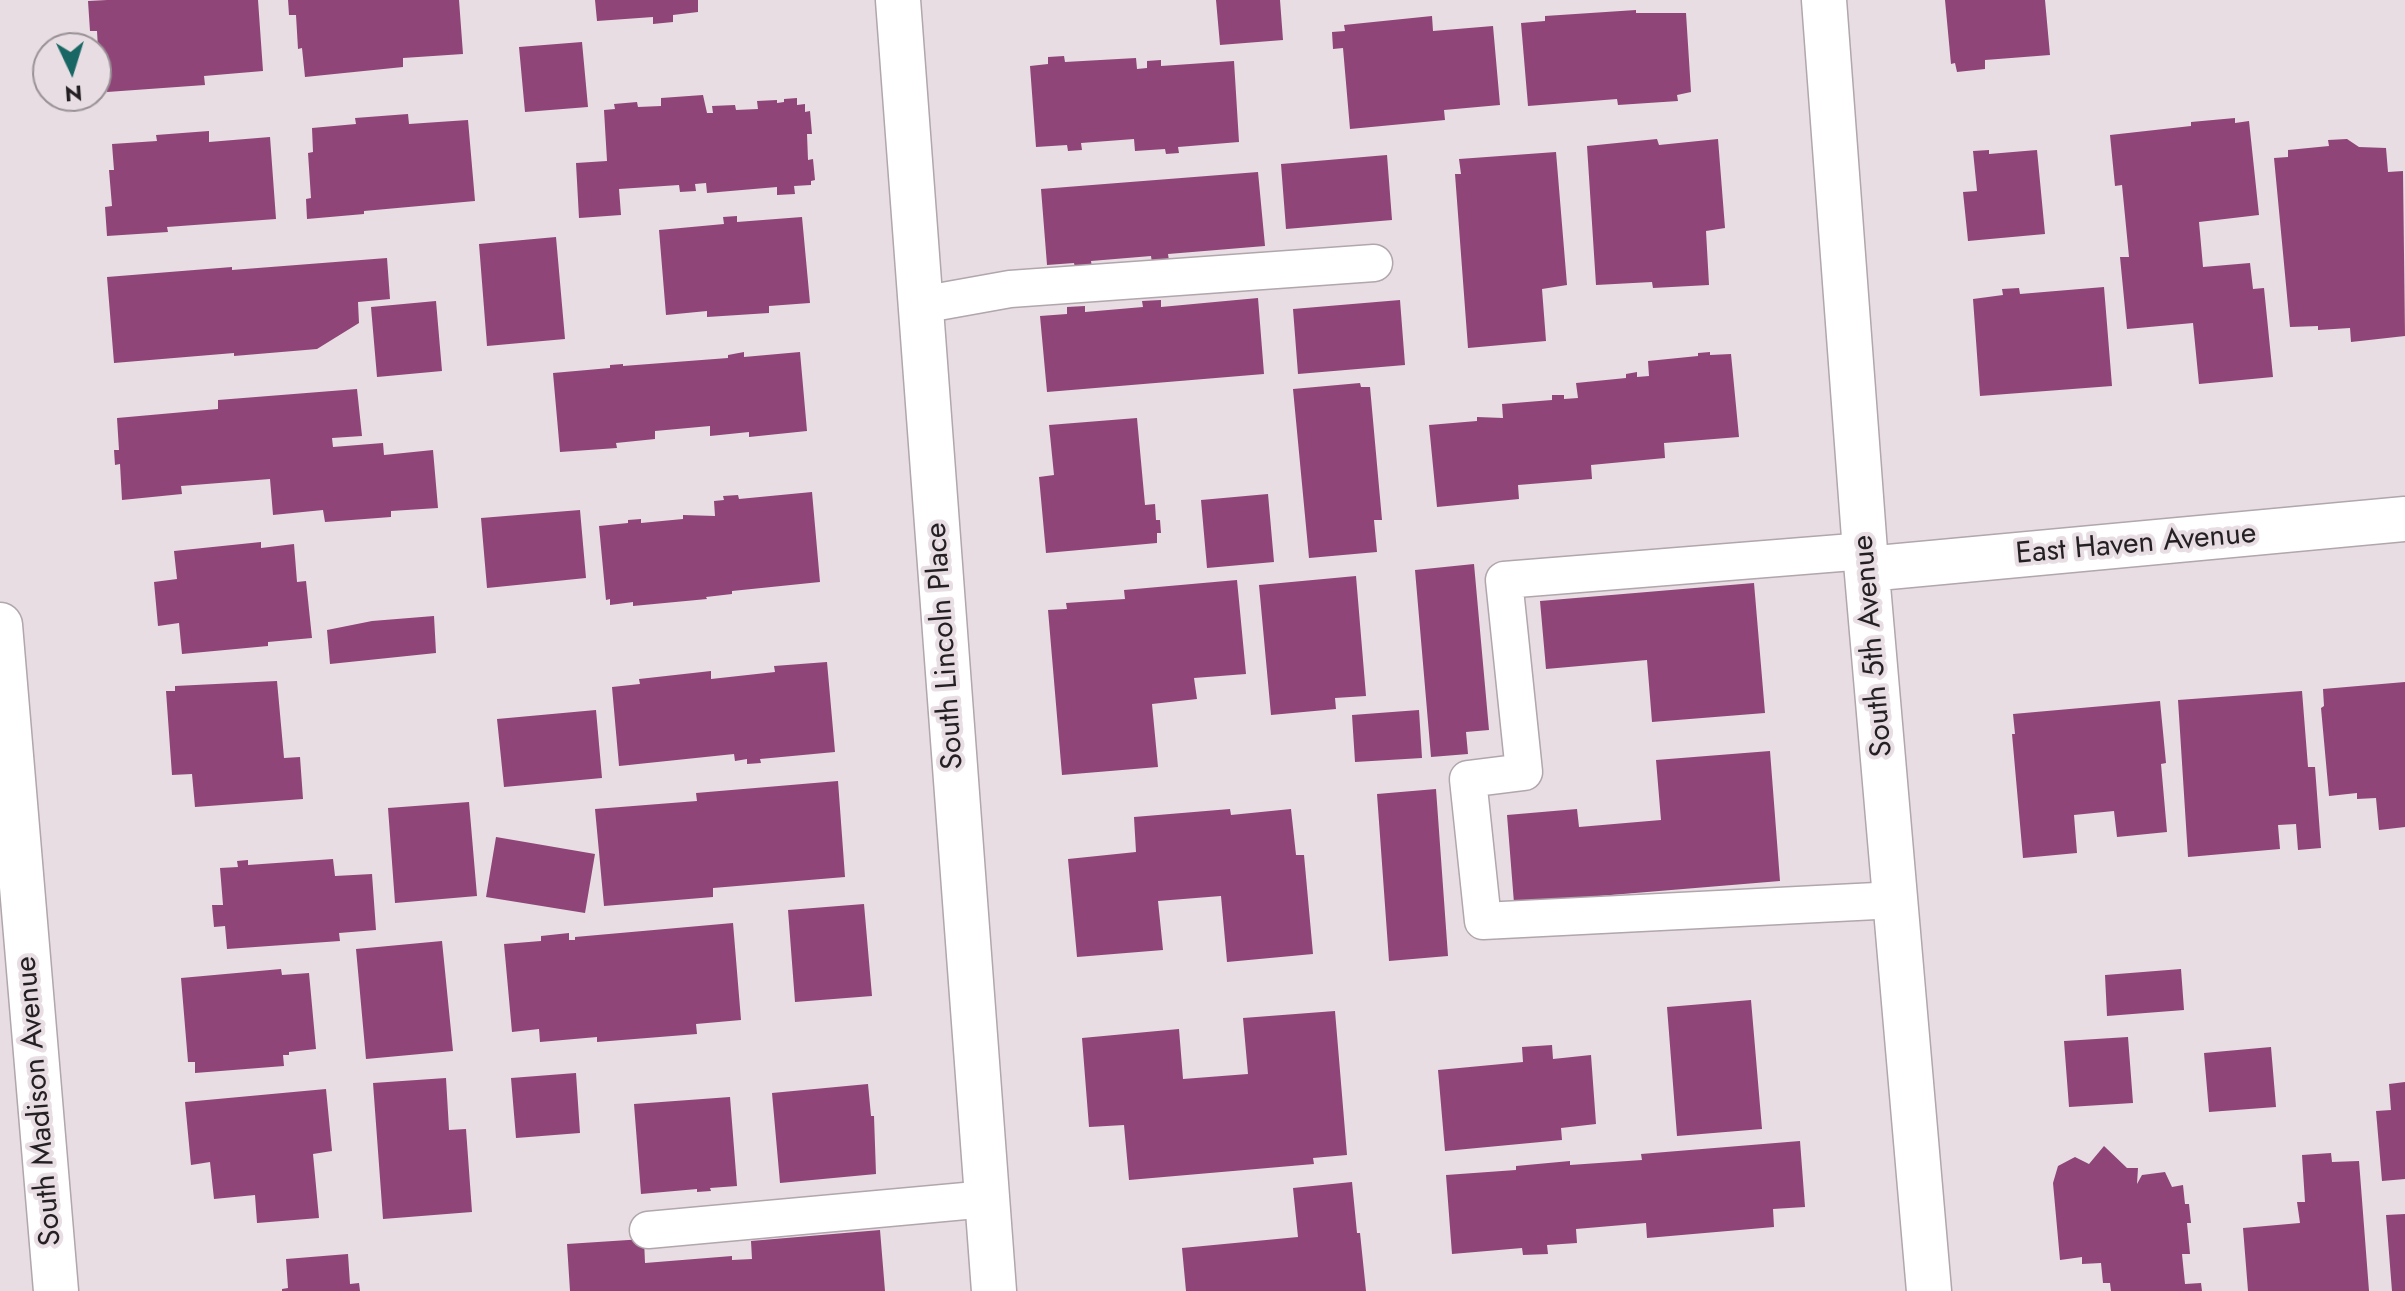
<!DOCTYPE html>
<html>
<head>
<meta charset="utf-8">
<style>
	body { margin:0 }
	#map { position:relative; width:2405px; height:1291px; overflow:hidden; background:#e7dde3; font-family:Jost,sans-serif }
	canvas { display:block }
	.north { position:absolute; left:32px; top:32px; width:80px; height:80px; box-sizing:border-box; background:#e7dde3; border:2px solid #999196; border-radius:50%; rotate:176deg; font-size:22px; font-weight:700; line-height:32px; text-align:center; color:#231f22 }
	.north::after { content:''; display:block; margin:auto; width:28px; height:36px; background:#196765; clip-path:polygon(50% 0,100% 100%,50% 72%,0 100%) }
</style>
</head>
<body>
<div id="map">
<canvas width="2405" height="1291"></canvas>
<div class="north">N</div>
</div>
<script>
const ctx = document.querySelector('canvas').getContext('2d');
ctx.lineJoin = 'round';
function fill(path, color) { ctx.fillStyle = color; ctx.fill(path, 'evenodd'); }
function stroke(path, color, width, dash) { ctx.strokeStyle = color; ctx.lineWidth = width; ctx.lineCap = dash ? 'butt' : 'round'; ctx.setLineDash(dash || []); ctx.stroke(path); }
function write(font, color, halo, rows, align = 'center') {
  ctx.font = font + ' Jost,sans-serif'; ctx.lineWidth = 8; ctx.setLineDash([]); ctx.textBaseline = 'middle'; ctx.strokeStyle = halo; ctx.fillStyle = color; for (const [text, x, y, turn = 0] of rows) {
    ctx.save(); ctx.translate(x, y); ctx.rotate((+turn || 0) * Math.PI / 180); ctx.textAlign = isNaN(turn) ? turn : align; if (halo) ctx.strokeText(text, 0, 0); ctx.fillText(text, 0, 0); ctx.restore();
  }
}
const building = new Path2D(`
	M 107,0 L 258,0 L 263,71 L 204,76 L 205,85 L 107,92 L 105,65 L 99,66 L 97,31 L 90,31 L 88,1 Z
	M 288,0 L 459,0 L 463,54 L 403,58 L 403,67 L 305,77 L 302,48 L 298,49 L 296,15 L 289,15 Z
	M 595,0 L 698,0 L 698,12 L 673,15 L 673,22 L 653,24 L 653,17 L 597,21 Z
	M 1216,0 L 1280,0 L 1283,40 L 1220,45 Z
	M 1945,0 L 2045,0 L 2050,55 L 1985,60 L 1985,69 L 1957,72 L 1955,63 L 1951,64 Z
	M 1636,10 L 1636,13 L 1686,13 L 1691,92 L 1677,95 L 1678,101 L 1618,105 L 1617,99 L 1528,106 L 1521,23 L 1545,21 L 1545,16 Z
	M 1432,16 L 1433,31 L 1493,26 L 1500,105 L 1444,110 L 1445,120 L 1350,129 L 1343,48 L 1333,49 L 1332,32 L 1345,31 L 1344,25 Z
	M 582,42 L 588,107 L 525,112 L 519,47 Z
	M 1064,56 L 1065,62 L 1136,58 L 1137,69 L 1147,68 L 1147,61 L 1161,60 L 1161,66 L 1234,61 L 1239,142 L 1178,147 L 1179,153 L 1166,154 L 1165,149 L 1135,151 L 1134,139 L 1081,143 L 1082,150 L 1068,151 L 1067,145 L 1036,147 L 1030,66 L 1048,64 L 1048,57 Z
	M 703,95 L 707,113 L 713,113 L 712,106 L 735,105 L 736,110 L 758,109 L 757,101 L 777,100 L 777,103 L 784,102 L 784,99 L 797,98 L 797,105 L 805,104 L 805,112 L 810,111 L 812,134 L 807,134 L 808,160 L 813,159 L 815,180 L 811,181 L 811,185 L 794,186 L 795,194 L 777,195 L 777,187 L 707,193 L 706,183 L 695,184 L 696,191 L 680,192 L 679,185 L 619,189 L 621,215 L 579,218 L 576,163 L 607,161 L 604,110 L 615,109 L 614,104 L 637,102 L 638,107 L 661,106 L 661,98 Z
	M 408,114 L 409,124 L 468,120 L 475,201 L 364,211 L 364,214 L 307,219 L 306,199 L 311,198 L 308,153 L 313,152 L 312,128 L 356,124 L 355,118 Z
	M 2235,118 L 2235,123 L 2249,121 L 2259,215 L 2199,222 L 2203,267 L 2250,263 L 2253,289 L 2264,288 L 2273,377 L 2199,384 L 2193,323 L 2127,329 L 2120,257 L 2129,257 L 2122,185 L 2115,186 L 2110,135 L 2191,126 L 2191,122 Z
	M 209,131 L 209,142 L 270,137 L 276,219 L 167,227 L 168,232 L 107,236 L 105,207 L 112,206 L 109,170 L 114,170 L 112,144 L 157,141 L 156,135 Z
	M 1657,139 L 1659,145 L 1718,139 L 1725,228 L 1706,231 L 1709,285 L 1653,288 L 1652,282 L 1596,285 L 1587,146 Z
	M 2347,139 L 2359,147 L 2386,148 L 2388,172 L 2403,171 L 2405,336 L 2351,342 L 2350,328 L 2318,330 L 2318,326 L 2290,327 L 2274,158 L 2288,157 L 2288,150 L 2329,146 L 2328,140 Z
	M 1989,150 L 1989,154 L 2037,150 L 2045,234 L 1968,241 L 1963,192 L 1977,191 L 1973,151 Z
	M 1556,152 L 1567,285 L 1542,289 L 1546,341 L 1468,348 L 1455,174 L 1461,174 L 1459,159 Z
	M 1387,155 L 1392,220 L 1286,229 L 1281,164 Z
	M 1258,172 L 1265,246 L 1168,254 L 1169,261 L 1152,263 L 1151,256 L 1091,261 L 1092,267 L 1075,268 L 1074,263 L 1047,265 L 1041,189 Z
	M 737,216 L 737,222 L 802,217 L 810,303 L 769,306 L 769,313 L 707,317 L 707,311 L 666,315 L 659,230 L 724,224 L 723,217 Z
	M 556,237 L 565,339 L 487,346 L 479,244 Z
	M 387,258 L 390,299 L 358,302 L 359,323 L 317,349 L 234,356 L 234,353 L 114,363 L 107,277 L 232,267 L 232,270 Z
	M 2104,287 L 2112,386 L 1980,396 L 1973,299 L 2003,295 L 2002,289 L 2019,288 L 2020,294 Z
	M 1258,298 L 1264,374 L 1047,392 L 1040,316 L 1067,314 L 1067,307 L 1085,306 L 1085,312 L 1143,307 L 1142,301 L 1161,300 L 1161,307 Z
	M 1400,300 L 1405,365 L 1298,374 L 1293,309 Z
	M 436,301 L 442,371 L 377,377 L 371,307 Z
	M 744,352 L 744,357 L 800,352 L 807,431 L 749,437 L 749,432 L 710,436 L 710,426 L 655,431 L 655,439 L 616,443 L 617,448 L 560,452 L 553,373 L 610,368 L 610,365 L 623,364 L 623,366 L 728,358 L 728,355 Z
	M 1710,352 L 1710,355 L 1731,354 L 1739,437 L 1664,443 L 1665,458 L 1591,465 L 1592,479 L 1518,485 L 1519,499 L 1437,507 L 1429,425 L 1477,421 L 1477,417 L 1503,418 L 1502,404 L 1552,400 L 1552,395 L 1564,395 L 1564,399 L 1578,398 L 1576,383 L 1626,378 L 1626,374 L 1637,372 L 1637,377 L 1649,376 L 1648,361 L 1698,356 L 1698,353 Z
	M 1360,383 L 1361,387 L 1370,387 L 1382,520 L 1374,520 L 1377,552 L 1309,558 L 1293,389 Z
	M 357,389 L 362,436 L 332,438 L 333,447 L 383,443 L 384,455 L 433,450 L 438,508 L 391,511 L 391,517 L 325,522 L 323,510 L 273,515 L 270,479 L 181,486 L 182,494 L 122,500 L 120,464 L 115,465 L 114,450 L 119,450 L 117,418 L 218,409 L 218,400 Z
	M 1137,418 L 1145,505 L 1155,504 L 1156,520 L 1160,520 L 1161,533 L 1157,533 L 1157,543 L 1046,553 L 1039,477 L 1054,475 L 1049,425 Z
	M 812,492 L 820,582 L 732,591 L 732,594 L 706,597 L 707,599 L 633,606 L 633,602 L 610,605 L 610,599 L 606,600 L 599,526 L 628,523 L 628,520 L 641,519 L 641,523 L 683,519 L 683,515 L 715,516 L 714,501 L 724,500 L 723,496 L 738,495 L 739,499 Z
	M 1268,494 L 1274,562 L 1207,568 L 1201,500 Z
	M 580,510 L 586,578 L 487,588 L 481,518 Z
	M 261,542 L 261,548 L 294,544 L 297,582 L 306,581 L 312,638 L 268,642 L 268,646 L 182,654 L 179,623 L 158,626 L 154,582 L 177,579 L 174,551 Z
	M 1474,564 L 1489,730 L 1466,732 L 1468,754 L 1431,757 L 1415,570 Z
	M 1356,576 L 1366,696 L 1335,698 L 1336,709 L 1271,715 L 1259,585 Z
	M 1237,580 L 1246,674 L 1194,678 L 1197,699 L 1152,704 L 1158,767 L 1062,775 L 1048,610 L 1067,609 L 1066,603 L 1125,599 L 1124,590 Z
	M 1754,583 L 1765,713 L 1652,722 L 1647,660 L 1546,669 L 1540,601 Z
	M 434,616 L 436,653 L 330,664 L 327,630 L 372,621 Z
	M 827,662 L 835,752 L 760,759 L 761,763 L 747,764 L 747,759 L 735,761 L 734,754 L 619,766 L 612,687 L 640,684 L 639,679 L 711,671 L 711,679 L 775,672 L 774,666 Z
	M 277,681 L 284,758 L 300,757 L 303,799 L 195,807 L 192,774 L 172,775 L 166,691 L 175,691 L 175,686 Z
	M 2405,682 L 2405,827 L 2379,830 L 2376,798 L 2357,799 L 2357,793 L 2329,796 L 2321,708 L 2324,706 L 2323,689 Z
	M 2302,691 L 2308,767 L 2315,767 L 2321,848 L 2298,850 L 2296,824 L 2278,825 L 2280,849 L 2188,857 L 2178,700 Z
	M 2160,701 L 2166,763 L 2161,764 L 2167,832 L 2117,837 L 2114,811 L 2074,815 L 2077,853 L 2023,858 L 2012,734 L 2015,734 L 2013,714 Z
	M 596,710 L 602,778 L 504,787 L 497,719 Z
	M 1419,710 L 1422,758 L 1355,762 L 1352,715 Z
	M 1770,751 L 1780,881 L 1514,903 L 1507,815 L 1577,809 L 1579,827 L 1661,820 L 1656,760 Z
	M 838,781 L 845,877 L 713,888 L 713,897 L 604,906 L 595,809 L 697,801 L 696,793 Z
	M 1436,789 L 1448,956 L 1389,961 L 1377,794 Z
	M 469,802 L 477,896 L 395,903 L 388,808 Z
	M 1230,809 L 1231,815 L 1291,809 L 1296,855 L 1304,855 L 1313,954 L 1227,962 L 1221,896 L 1158,901 L 1163,950 L 1077,957 L 1068,859 L 1136,852 L 1134,817 Z
	M 496,837 L 595,854 L 585,913 L 486,897 Z
	M 333,859 L 335,876 L 372,874 L 376,930 L 339,933 L 340,941 L 227,949 L 225,926 L 214,927 L 212,905 L 223,905 L 220,868 L 238,867 L 237,861 L 248,860 L 248,865 Z
	M 864,904 L 872,996 L 795,1002 L 788,910 Z
	M 733,923 L 741,1020 L 696,1024 L 697,1034 L 597,1042 L 597,1037 L 540,1042 L 539,1029 L 512,1032 L 504,944 L 541,941 L 541,936 L 569,933 L 569,940 L 575,940 L 575,937 Z
	M 442,941 L 453,1051 L 366,1059 L 356,949 Z
	M 281,969 L 282,975 L 309,973 L 316,1049 L 289,1052 L 289,1055 L 283,1055 L 284,1066 L 195,1073 L 195,1062 L 188,1062 L 181,978 Z
	M 2181,969 L 2184,1010 L 2107,1016 L 2105,975 Z
	M 1751,1000 L 1762,1129 L 1677,1136 L 1667,1007 Z
	M 1335,1011 L 1347,1155 L 1313,1158 L 1314,1164 L 1129,1180 L 1124,1125 L 1089,1127 L 1082,1038 L 1179,1029 L 1183,1079 L 1248,1074 L 1243,1018 Z
	M 2128,1037 L 2133,1103 L 2069,1107 L 2064,1041 Z
	M 1552,1045 L 1553,1059 L 1591,1055 L 1596,1124 L 1561,1128 L 1562,1140 L 1445,1151 L 1438,1070 L 1523,1062 L 1522,1047 Z
	M 2271,1047 L 2276,1107 L 2209,1112 L 2204,1053 Z
	M 576,1073 L 580,1133 L 516,1138 L 511,1078 Z
	M 446,1078 L 449,1130 L 466,1129 L 472,1212 L 383,1219 L 373,1083 Z
	M 2405,1082 L 2405,1179 L 2382,1181 L 2376,1111 L 2391,1110 L 2389,1084 Z
	M 868,1084 L 871,1116 L 874,1116 L 876,1174 L 780,1183 L 772,1093 Z
	M 326,1089 L 332,1151 L 313,1154 L 319,1218 L 257,1223 L 255,1195 L 214,1199 L 210,1162 L 191,1165 L 185,1102 Z
	M 730,1097 L 737,1186 L 710,1188 L 711,1191 L 697,1192 L 697,1189 L 641,1194 L 634,1104 Z
	M 1800,1141 L 1805,1207 L 1773,1209 L 1774,1227 L 1647,1238 L 1646,1223 L 1576,1229 L 1577,1243 L 1547,1245 L 1548,1254 L 1523,1255 L 1522,1248 L 1452,1254 L 1446,1175 L 1516,1170 L 1516,1166 L 1570,1161 L 1570,1165 L 1642,1160 L 1641,1154 Z
	M 2104,1146 L 2127,1168 L 2138,1168 L 2137,1184 L 2142,1175 L 2165,1172 L 2172,1187 L 2183,1185 L 2185,1204 L 2189,1204 L 2191,1223 L 2187,1223 L 2190,1254 L 2182,1254 L 2185,1284 L 2201,1283 L 2202,1291 L 2111,1291 L 2110,1283 L 2103,1283 L 2101,1263 L 2082,1264 L 2082,1257 L 2060,1260 L 2053,1183 L 2058,1166 L 2075,1157 L 2089,1164 Z
	M 2331,1153 L 2332,1162 L 2359,1161 L 2369,1291 L 2248,1291 L 2243,1228 L 2300,1223 L 2297,1202 L 2305,1202 L 2302,1155 Z
	M 1352,1182 L 1357,1233 L 1360,1233 L 1366,1291 L 1186,1291 L 1182,1248 L 1298,1237 L 1293,1188 Z
	M 2405,1214 L 2405,1291 L 2392,1291 L 2386,1215 Z
	M 880,1230 L 885,1291 L 570,1291 L 567,1244 L 644,1239 L 645,1263 L 732,1256 L 732,1260 L 752,1259 L 751,1241 Z
	M 348,1254 L 350,1284 L 359,1283 L 360,1291 L 282,1291 L 282,1289 L 288,1288 L 286,1259 Z`);
const lane = new Path2D(`
	M 921,305 L 1010,289 L 1374,263
	M 1865,551 L 1504,580 L 1524,772 L 1468,779 L 1483,921 L 1896,900
	M 648,1230 L 987,1199`);
const street = new Path2D(`
	M 898,0 L 994,1291
	M 1824,0 L 1865,551 L 1929,1291
	M 1867,569 L 2405,519
	M 0,625 L 56,1291`);
const streetNames = [
	["East Haven Avenue",2136,545,-5],
	["South Lincoln Place",946,646,-94],
	["South 5th Avenue",1874,646,-95],
	["South Madison Avenue",40,1101,-95]
];
fill(building, '#8f4578');
stroke(lane, '#b0a6ac', 39);
stroke(street, '#b0a6ac', 47);
stroke(lane, '#fff', 36);
stroke(street, '#fff', 44);
write('30px', '#231f22', '#e7dde3', streetNames);
</script>
</body>
</html>
